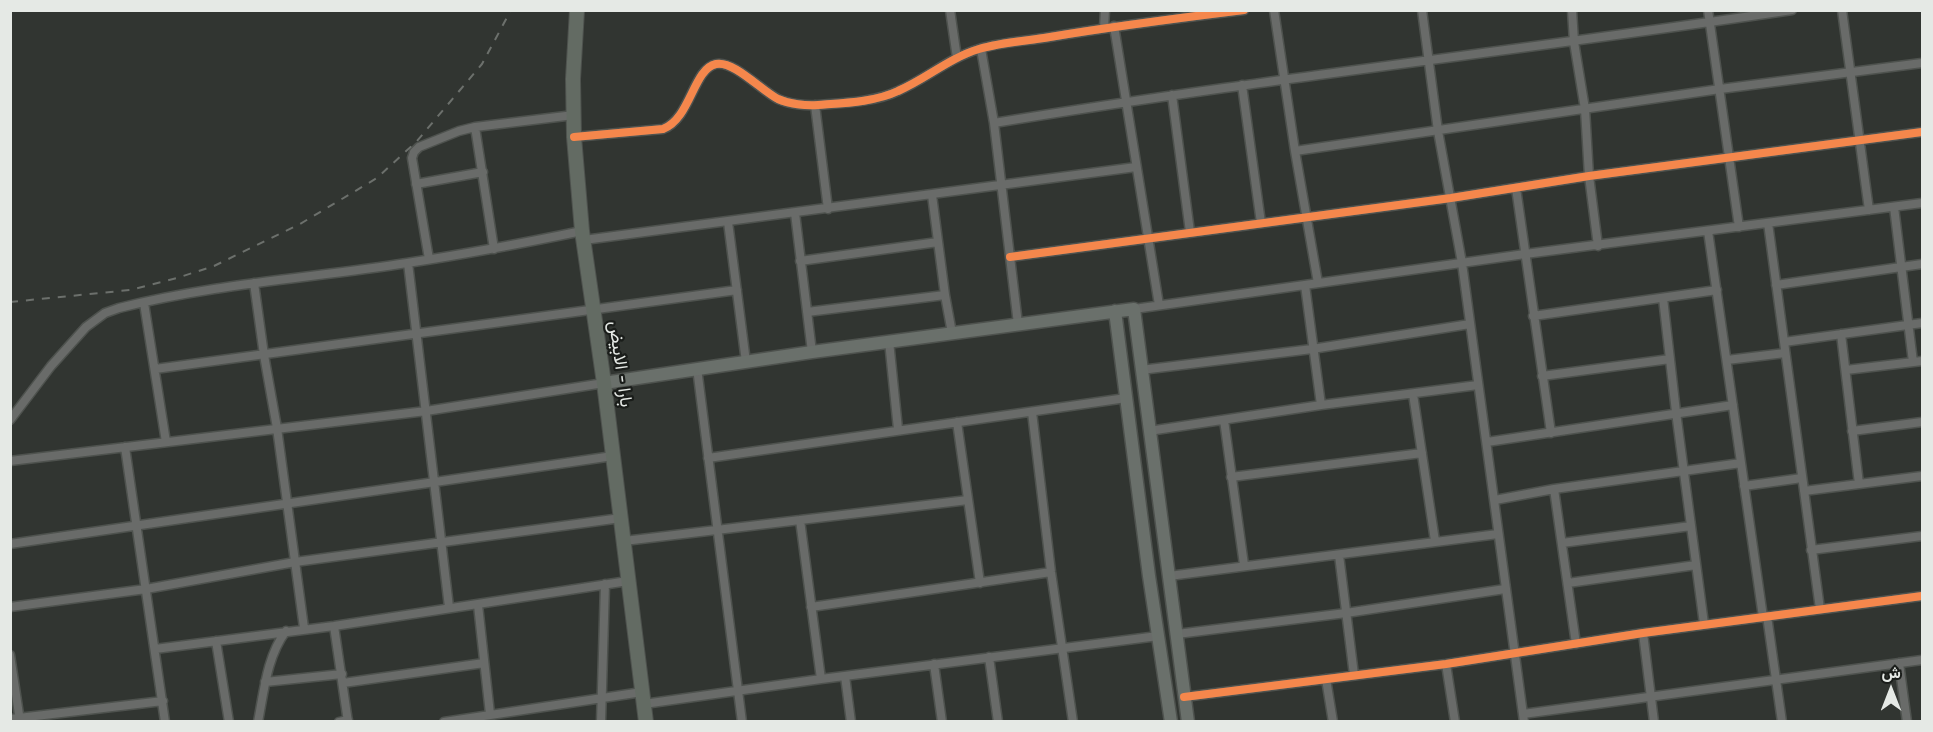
<!DOCTYPE html>
<html>
<head>
<meta charset="utf-8">
<style>
	body { margin:0 }
	#map { position:relative; width:1933px; height:732px; overflow:hidden; background:#313531; font-family:"Libre Baskerville",Vazirmatn,serif }
	canvas { display:block }
	.frame { position:absolute; inset:0; border:12px solid #e5e9e5; pointer-events:none }
	.north { position:absolute; left:1861px; top:660px; width:60px; height:60px; -webkit-text-stroke:4px #1a1d1a; paint-order:stroke; rotate:0deg; font-size:16px; font-weight:700; line-height:24px; text-align:center; color:#e5e9e5 }
	.north::after { content:''; display:block; margin:auto; width:21px; height:27px; background:#e5e9e5; clip-path:polygon(50% 0,100% 100%,50% 72%,0 100%) }
</style>
</head>
<body>
<div id="map">
<canvas width="1933" height="732"></canvas>
<div class="frame"></div>
<div class="north">ش</div>
</div>
<script>
const ctx = document.querySelector('canvas').getContext('2d');
ctx.lineJoin = 'round';
function stroke(path, color, width, dash) { ctx.strokeStyle = color; ctx.lineWidth = width; ctx.lineCap = dash ? 'butt' : 'round'; ctx.setLineDash(dash || []); ctx.stroke(path); }
function write(font, color, halo, rows, align = 'center') {
  ctx.font = font + ' "Libre Baskerville",Vazirmatn,serif'; ctx.lineWidth = 4.5; ctx.setLineDash([]); ctx.textBaseline = 'middle'; ctx.strokeStyle = halo; ctx.fillStyle = color; for (const [text, x, y, turn = 0] of rows) {
    ctx.save(); ctx.translate(x, y); ctx.rotate((+turn || 0) * Math.PI / 180); ctx.textAlign = isNaN(turn) ? turn : align; if (halo) ctx.strokeText(text, 0, 0); ctx.fillText(text, 0, 0); ctx.restore();
  }
}
const minor = new Path2D(`
	M 950,10 L 957,58
	M 1274,10 L 1295,151 L 1318,283
	M 1422,10 L 1438,131 L 1462,263 L 1524,722
	M 1572,10 L 1574,42 L 1585,109 L 1589,176 L 1598,246
	M 1708,10 L 1739,227
	M 1842,10 L 1869,210
	M 1114,26 L 1159,305
	M 1104,28 L 1105,10
	M 981,49 L 994,123 L 1018,324
	M 1242,85 L 1261,223
	M 1172,95 L 1190,232
	M 815,105 L 828,209
	M 994,123 C 1259,79 1526,50 1792,10
	M 475,127 L 494,249
	M 574,137 L 663,129 C 691,118 693,69 716,64 C 733,60 762,91 778,99 C 789,104 806,106 818,105 C 844,103 875,102 898,91 C 926,79 949,58 979,49 C 1001,42 1027,41 1050,37 C 1115,26 1179,18 1244,10
	M 1295,151 L 1720,89 L 1922,63
	M 416,184 L 483,172
	M 1516,188 L 1551,433
	M 932,195 L 945,295 L 952,333
	M 1894,207 L 1913,362
	M 795,213 L 812,352
	M 728,222 L 746,362
	M 1768,223 L 1820,609
	M 1708,231 L 1763,617
	M 584,240 L 1136,167
	M 1010,257 L 1451,198 L 1589,176 L 1922,132
	M 429,259 L 412,158 L 414,152 L 419,147 L 459,131 L 475,127 L 574,115
	M 800,261 L 938,242
	M 408,263 L 449,607
	M 254,283 L 264,355 L 277,428 L 304,628
	M 1305,285 L 1321,405
	M 1776,285 L 1922,264
	M 1663,298 L 1676,412 L 1704,624
	M 144,303 L 166,442
	M 1134,309 L 1525,254 L 1922,203
	M 807,312 L 945,295
	M 1533,316 L 1717,290
	M 1841,334 L 1859,484
	M 889,341 L 898,429
	M 1784,342 L 1922,323
	M 1727,360 L 1785,353
	M 697,368 L 742,722
	M 155,369 L 737,290
	M 1141,370 L 1312,349 L 1470,324
	M 1846,370 L 1922,361
	M 1542,376 L 1670,359
	M 1413,394 L 1435,541
	M 1032,412 L 1051,572 L 1073,722
	M 10,420 L 51,366 L 86,327 L 105,313 L 119,308 C 213,284 311,278 407,263 C 466,254 524,243 582,231
	M 1224,420 L 1244,565
	M 957,422 L 980,583
	M 1149,431 L 1321,405 L 1478,385
	M 1852,431 L 1922,422
	M 1487,442 L 1733,405
	M 125,447 L 165,722
	M 708,458 L 1126,398
	M 10,461 L 426,411 L 604,383
	M 1231,477 L 1422,453
	M 1744,486 L 1802,478
	M 1554,489 L 1576,644
	M 1804,491 L 1922,476
	M 1495,500 L 1554,489 L 1741,463
	M 800,520 L 821,679
	M 624,541 L 968,500
	M 1562,543 L 1691,526
	M 10,544 L 613,456
	M 1811,550 L 1922,536
	M 1339,555 L 1354,675
	M 1169,576 L 1498,534
	M 1568,583 L 1696,565
	M 478,605 L 490,714
	M 10,607 L 146,589 L 295,562 L 621,518
	M 811,607 L 1051,572
	M 1767,616 L 1782,722
	M 334,626 L 348,722
	M 1643,633 L 1654,722
	M 1177,634 L 1346,613 L 1505,589
	M 216,641 L 229,722
	M 155,649 L 334,626 L 628,581
	M 10,655 L 20,721
	M 989,657 L 998,722
	M 1899,663 L 1907,722
	M 934,664 L 942,722
	M 1446,664 L 1455,722
	M 845,676 L 851,722
	M 1326,679 L 1333,722
	M 265,682 L 342,674
	M 343,683 L 484,663
	M 1184,697 L 1446,664 L 1643,633 L 1922,596
	M 644,704 L 821,679 L 1158,636
	M 1523,714 L 1922,660
	M 10,719 L 163,701
	M 258,722 C 264,691 267,656 286,631
	M 339,722 L 348,720
	M 444,722 L 642,692
	M 601,722 L 605,584`);
const secondary = new Path2D(`
	M 1115,311 L 1149,576 L 1171,722
	M 604,383 L 812,352 L 1134,309 L 1188,722`);
const primary = new Path2D(`
	M 577,10 L 573,79 L 574,137 L 582,231 L 604,383 L 646,722`);
const rail = new Path2D(`
	M 10,302 L 130,290 L 177,278 L 214,266 L 300,224 L 377,178 L 417,141 L 482,64 L 511,10`);
const cycleway = new Path2D(`
	M 574,137 L 663,129 C 691,118 693,69 716,64 C 733,60 762,91 778,99 C 789,104 806,106 818,105 C 844,103 875,102 898,91 C 926,79 949,58 979,49 C 1001,42 1027,41 1050,37 C 1115,26 1179,18 1244,10
	M 1010,257 L 1451,198 L 1589,176 L 1922,132
	M 1184,697 L 1446,664 L 1643,633 L 1922,596`);
const streetNames = [
	["بارا - الابيض",620,364,82]
];
stroke(minor, '#4e524e', 11);
stroke(secondary, '#4e524e', 15);
stroke(primary, '#4e524e', 16);
stroke(minor, '#696b69', 8);
stroke(secondary, '#6a706b', 12);
stroke(primary, '#636b63', 14);
stroke(rail, '#6c706c', 2, [8, 8]);
stroke(cycleway, '#f5874c', 8);
write('18px', '#e5e9e5', '#1a1d1a', streetNames);
</script>
</body>
</html>
